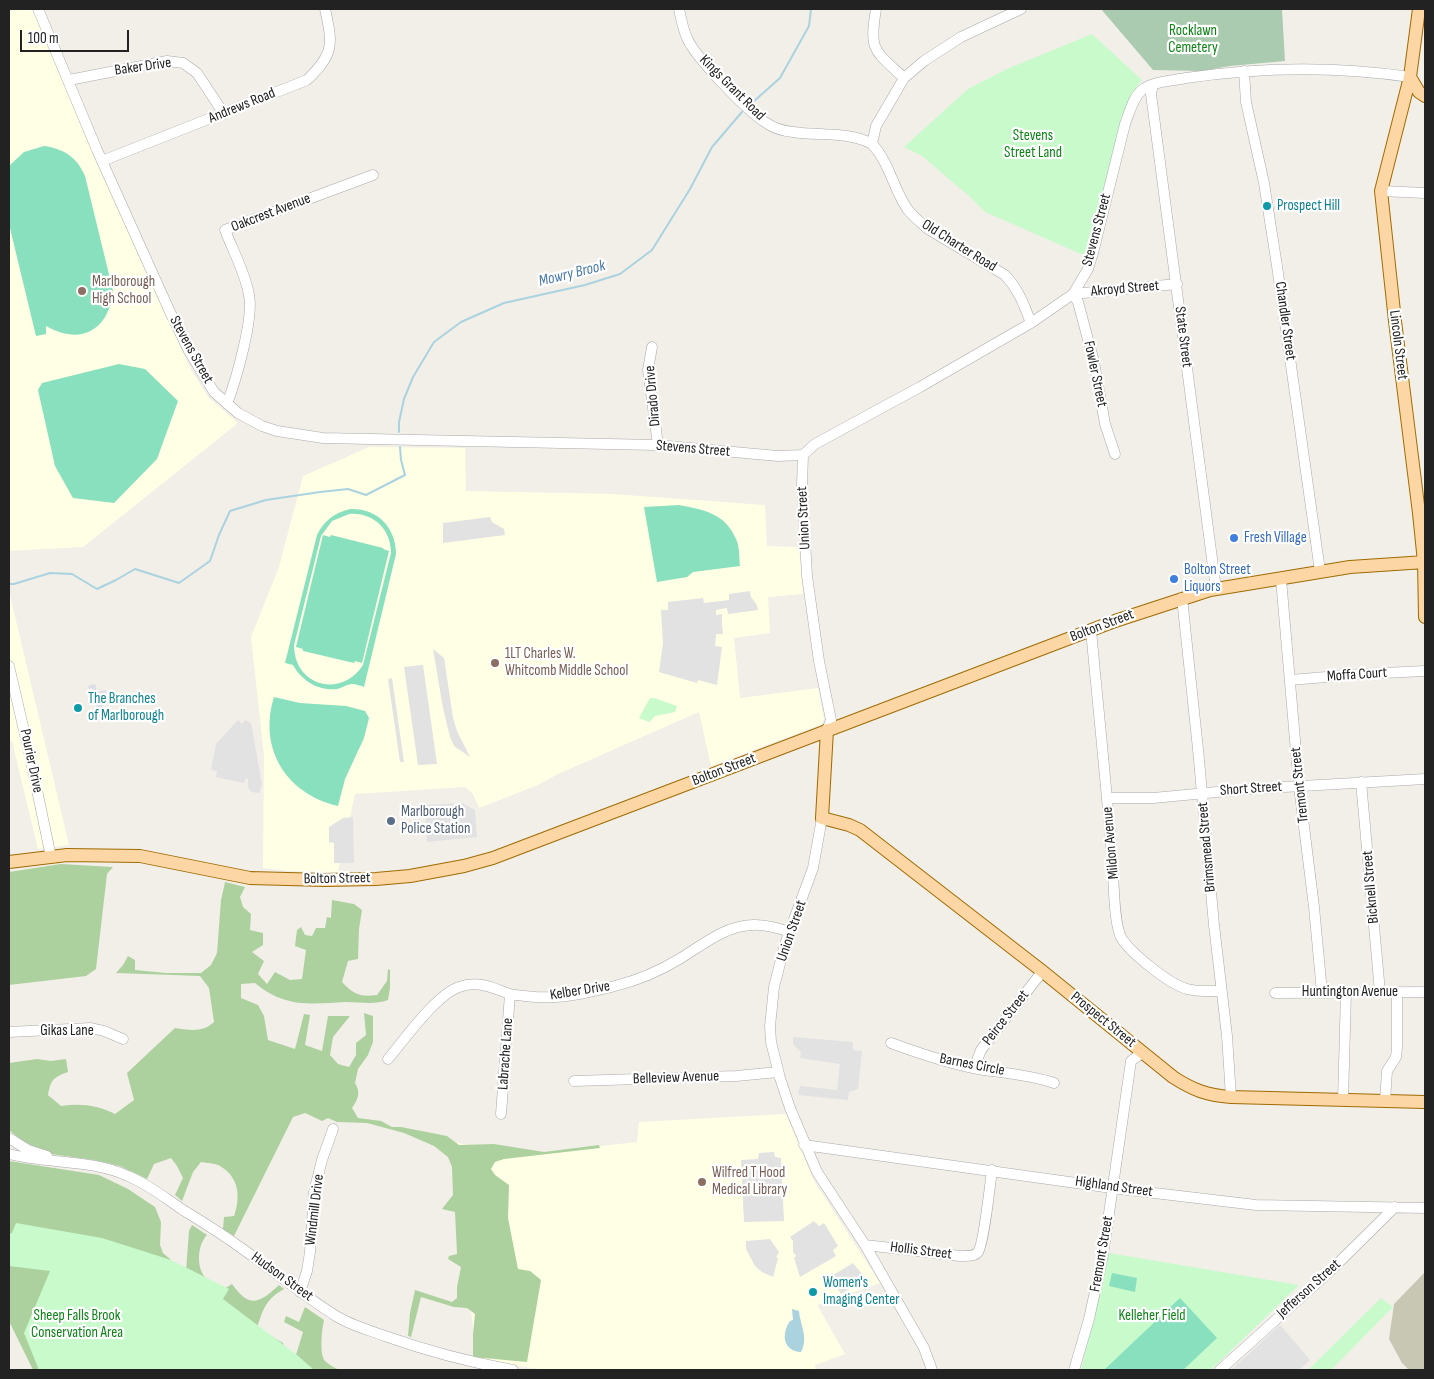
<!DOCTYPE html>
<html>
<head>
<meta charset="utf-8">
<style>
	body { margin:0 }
	#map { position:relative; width:1434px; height:1379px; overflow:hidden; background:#f2efe9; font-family:"Sofia Sans Condensed",sans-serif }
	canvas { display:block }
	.frame { position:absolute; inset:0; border:10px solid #222; pointer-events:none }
	.scale { position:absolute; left:20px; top:30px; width:109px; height:22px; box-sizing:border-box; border:2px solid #222; border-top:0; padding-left:6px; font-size:15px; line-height:18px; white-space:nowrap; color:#222; -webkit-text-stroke:4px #fff; paint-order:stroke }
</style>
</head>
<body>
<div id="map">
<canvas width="1434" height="1379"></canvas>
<div class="frame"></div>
<div class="scale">100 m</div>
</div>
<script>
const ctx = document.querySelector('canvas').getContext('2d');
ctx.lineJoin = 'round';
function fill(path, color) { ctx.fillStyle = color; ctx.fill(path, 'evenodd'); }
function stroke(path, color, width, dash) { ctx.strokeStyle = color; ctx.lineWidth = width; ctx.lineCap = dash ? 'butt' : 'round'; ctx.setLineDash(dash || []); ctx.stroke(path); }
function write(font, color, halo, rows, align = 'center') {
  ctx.font = font + ' "Sofia Sans Condensed",sans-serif'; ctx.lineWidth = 4.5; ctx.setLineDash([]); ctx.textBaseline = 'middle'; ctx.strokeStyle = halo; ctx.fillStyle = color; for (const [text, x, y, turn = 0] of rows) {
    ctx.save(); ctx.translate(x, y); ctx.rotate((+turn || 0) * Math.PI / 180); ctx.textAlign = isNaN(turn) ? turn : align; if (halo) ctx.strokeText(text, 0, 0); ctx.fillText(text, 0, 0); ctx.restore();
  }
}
const education = new Path2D(`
	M 9,9 L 34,9 L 120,212 L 191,370 L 209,398 L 238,423 L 83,547 L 9,551 Z
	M 369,447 L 465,448 L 466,491 L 612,494 L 765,505 L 767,546 L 799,547 L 803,594 L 768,597 L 770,633 L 734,638 L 740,698 L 818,688 L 824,719 L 822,724 L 711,766 L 699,712 L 558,774 L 538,785 L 479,808 L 473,794 L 465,787 L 355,794 L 338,872 L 291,871 L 263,868 L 264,756 L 251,637 L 279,567 L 303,476 Z
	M 9,591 L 69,845 L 38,849 L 12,741 L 9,742 Z
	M 786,1114 L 814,1181 L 880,1283 L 817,1305 L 845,1354 L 815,1365 L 816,1370 L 548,1370 L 477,1361 L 451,1142 L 532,1155 L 564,1150 L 637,1142 L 639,1122 Z`);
const construction = new Path2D(`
	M 1425,1272 L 1425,1370 L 1409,1370 L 1402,1363 L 1389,1339 L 1394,1304 Z`);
const forest = new Path2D(`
	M 61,864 L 113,867 L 107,874 L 96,969 L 86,976 L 9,985 L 9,872 Z
	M 225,882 L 245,887 L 240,897 L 243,907 L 251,914 L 250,930 L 263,933 L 263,945 L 252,952 L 264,961 L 258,974 L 267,984 L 275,972 L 290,980 L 302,979 L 306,950 L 295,946 L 297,930 L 301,927 L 305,935 L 312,936 L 316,928 L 325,928 L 327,917 L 331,918 L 332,900 L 354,904 L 362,910 L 359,929 L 358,959 L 348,961 L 342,982 C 354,995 361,997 377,995 L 387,981 L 388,969 L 390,970 L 390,988 L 388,1000 C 374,1005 361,1002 346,1002 C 310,1004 285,1008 255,983 L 241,984 L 241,998 L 258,1005 L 264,1016 L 268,1040 L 295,1049 L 304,1014 L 310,1015 L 305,1045 L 322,1051 L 328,1016 L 350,1016 L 333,1037 L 330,1055 L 338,1064 L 349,1067 L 356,1055 L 356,1043 L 366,1035 L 364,1013 L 373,1016 L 373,1042 L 368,1055 L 358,1069 L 355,1083 C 361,1093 358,1099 352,1108 L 358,1118 L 381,1121 L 392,1127 L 401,1127 L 447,1136 L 459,1145 L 494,1144 L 544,1152 L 599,1145 L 600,1148 L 504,1159 L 495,1162 L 491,1169 L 495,1175 L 509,1185 L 508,1218 L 518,1269 L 530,1271 L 541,1280 L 527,1362 L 473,1357 L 473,1334 L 475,1314 L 467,1308 L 454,1307 L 421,1297 L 411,1337 L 408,1336 L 410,1313 L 415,1290 L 452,1302 L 457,1298 L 457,1287 L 461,1267 L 448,1259 L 449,1256 L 457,1254 L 455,1212 L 442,1209 L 453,1195 L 452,1167 L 448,1157 L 434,1146 L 404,1133 L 367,1123 L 337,1122 L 328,1118 L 322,1121 L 305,1113 L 293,1117 L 234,1236 L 223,1229 L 224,1217 L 234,1216 C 241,1197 239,1177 220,1166 C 215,1163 207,1163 201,1162 L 193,1172 L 182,1201 L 175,1195 L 183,1178 L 177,1166 L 171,1158 L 154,1164 L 147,1179 L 120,1166 L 94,1160 L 51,1154 L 24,1142 L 9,1130 L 9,1063 L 37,1059 L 51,1061 L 66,1059 L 68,1072 C 52,1078 51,1080 48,1095 L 61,1106 C 80,1103 98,1105 115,1114 L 134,1100 L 127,1073 L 175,1028 C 189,1030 203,1033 214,1022 L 209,988 L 200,976 L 116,973 L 123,965 L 128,956 L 135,960 L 135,970 L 166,973 L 201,973 L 211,965 L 217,953 L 221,900 Z
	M 9,1161 L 99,1175 L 128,1189 L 155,1207 L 161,1222 L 160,1245 L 163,1253 L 170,1259 L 176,1273 L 186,1271 L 189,1231 L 192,1225 L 207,1235 C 198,1244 196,1265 204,1276 C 209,1282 216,1286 224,1289 L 232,1284 C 249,1308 259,1304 279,1285 L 284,1289 C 266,1299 263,1309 257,1328 L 283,1343 L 286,1353 L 296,1355 L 303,1332 L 284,1322 L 286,1316 L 299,1322 L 305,1307 L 324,1320 C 322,1329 319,1354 325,1361 C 329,1365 335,1368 339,1370 L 33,1370 L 9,1321 Z`);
const cemetery = new Path2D(`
	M 1101,9 L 1282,9 L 1285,61 L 1230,66 L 1201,71 L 1153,70 Z`);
const park = new Path2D(`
	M 1092,34 L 1142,80 L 1132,93 L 1121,122 L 1088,257 L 985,212 L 969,196 L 922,156 L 904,147 L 968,89 L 1007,69 Z
	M 650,698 L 654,698 L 677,706 L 675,712 L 655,716 L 649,722 L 639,718 Z
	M 16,1223 L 102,1238 L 171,1260 L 229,1289 L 223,1299 L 297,1355 L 314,1370 L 39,1370 L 24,1333 L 50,1271 L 9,1266 L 9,1234 L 12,1233 Z
	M 1109,1253 L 1299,1285 L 1211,1370 L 1081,1370 Z
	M 1381,1298 L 1393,1307 L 1331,1370 L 1308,1370 Z`);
const pitch = new Path2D(`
	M 44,146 C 64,149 77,157 85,176 L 113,291 C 109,330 81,346 46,326 L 46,334 L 36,336 L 9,224 L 9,166 L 24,152 Z
	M 119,364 L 145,369 L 178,401 L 157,459 L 114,503 L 73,498 L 55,466 L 38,390 L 42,383 Z
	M 679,505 C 704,510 725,513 736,539 C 740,547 739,558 740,566 L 693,572 L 687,577 L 657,582 L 644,507 Z
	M 350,509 C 377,508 396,527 396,554 L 364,687 C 361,686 356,684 352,684 C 347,684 342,688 337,689 C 318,691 302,681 293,665 L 285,663 L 317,535 C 324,521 334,513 350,509 ZM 349,514 C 373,512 391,529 391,553 L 363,665 C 341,699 294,686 294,645 L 321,536 L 332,521 Z
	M 323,535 L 330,537 L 331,535 L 383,548 L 383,549 L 389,551 L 362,663 L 355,661 L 354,663 L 303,651 L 303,649 L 296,647 Z
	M 274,697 L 300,703 L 346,706 L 365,711 L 369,718 L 364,738 L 345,779 L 338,806 C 286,794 258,748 274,697 Z
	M 1112,1273 L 1137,1278 L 1135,1292 L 1109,1286 Z
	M 1180,1298 L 1217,1338 L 1183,1370 L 1104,1370 Z`);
const parking = new Path2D(`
	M 490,517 L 492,522 L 504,529 L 505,535 L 443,543 L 443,523 Z
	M 750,591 L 751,597 L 757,605 L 758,610 L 728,614 L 727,608 L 716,610 L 716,615 L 722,614 L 722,623 L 723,634 L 716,634 L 715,646 L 722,647 L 717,685 L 698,680 L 697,683 L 659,672 L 663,643 L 661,610 L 668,610 L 668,602 L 703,598 L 704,603 L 729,600 L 729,594 Z
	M 433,649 L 444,658 L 453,718 L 457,731 L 470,757 L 454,746 L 450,737 L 443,708 Z
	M 423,665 L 437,764 L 418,765 L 404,667 Z
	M 392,678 L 404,762 L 400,762 L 388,679 Z
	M 238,720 L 242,724 L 245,720 L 251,723 L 262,784 L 259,793 L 251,792 L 248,787 L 248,779 L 246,778 L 244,783 L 216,777 L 217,771 L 211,770 L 216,744 Z
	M 462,803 L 475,810 L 477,837 L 427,842 L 425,805 Z
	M 353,817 L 354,863 L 334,863 L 334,843 L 329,842 L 329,827 L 343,818 Z
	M 793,1037 L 853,1042 L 853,1050 L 862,1051 L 858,1089 L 849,1092 L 848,1100 L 798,1095 L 800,1086 L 837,1090 L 840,1064 L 800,1058 L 801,1052 L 793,1044 Z
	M 774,1152 L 775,1157 L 781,1158 L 784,1221 L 744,1222 L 741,1160 L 758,1159 L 759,1153 Z
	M 814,1221 L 819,1226 L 824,1223 L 838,1246 L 833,1250 L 836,1256 L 800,1277 L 794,1258 L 796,1256 L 793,1252 L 793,1241 L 790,1237 Z
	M 770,1239 L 779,1252 L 776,1257 L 778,1258 L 773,1277 L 762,1272 L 755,1266 L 746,1249 L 746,1241 Z
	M 853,1263 L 862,1274 L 861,1276 L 864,1280 L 841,1294 L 830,1277 Z
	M 1280,1325 L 1310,1360 L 1299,1370 L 1231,1370 Z`);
const plaza = new Path2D(`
	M 95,684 L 97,692 L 106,690 L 107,696 L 112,694 L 113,698 L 110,699 L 109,703 L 102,706 L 104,716 L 100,717 L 99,715 L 96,716 L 95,714 L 98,713 L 92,688 L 89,689 L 88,686 Z`);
const water = new Path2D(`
	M 792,1309 L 799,1311 C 800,1325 809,1338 801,1352 C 783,1351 781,1334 790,1321 L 793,1320 Z`);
const stream = new Path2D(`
	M 753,102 L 780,78 L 809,26 L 811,9
	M 399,432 L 399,422 L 404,399 L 413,377 L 434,342 L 461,322 L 504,303 L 585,285 L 620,274 L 652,250 L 690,189 L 712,147 L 742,112
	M 9,584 L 14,584 L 50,573 L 72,574 L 97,589 L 116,580 L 135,569 L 179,583 L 210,561 L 219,535 L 230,511 L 266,500 L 320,492 L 348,489 L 366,495 L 405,475 L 401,460 L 400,447`);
const minor = new Path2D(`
	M 38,9 L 97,150 L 170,312 L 189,351 L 214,392 L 238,413 L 262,426 L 277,431 L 323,438 L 656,445 L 778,456 L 803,455 L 815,444 L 920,387 L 1031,323 L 1073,294 L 1088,269 L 1093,253 L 1125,124 C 1129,114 1133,97 1142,90 C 1154,81 1172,81 1186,78 C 1260,67 1336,66 1410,77
	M 679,9 C 681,19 683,29 687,38 C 695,57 747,111 765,122 C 773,128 783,131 793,132 C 818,136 849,131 872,144
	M 876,9 C 869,51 874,50 904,78
	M 1021,9 L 961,37 L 924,61 L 904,78 L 876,126 L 872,144 C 890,163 893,189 908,210 C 914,217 921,223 928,229 L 1005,275 C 1019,290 1024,305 1031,323
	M 1244,71 L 1246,102 L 1264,183 L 1277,266 L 1320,571
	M 69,80 L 167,61 L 183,63 L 197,73 L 224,114
	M 1153,85 L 1151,94 L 1216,589
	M 102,161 L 307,80 C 334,54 333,45 325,9
	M 1381,191 L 1425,193
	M 652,347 L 648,370 L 658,445
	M 227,404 C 236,380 254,318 249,295 C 245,272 233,251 225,230 L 373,175
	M 1115,454 L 1105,424 L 1094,362 L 1078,302 L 1073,294 L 1177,284
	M 803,455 L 802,485 L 807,576 L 819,661 L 831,720 L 827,730
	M 1281,579 L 1299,786 L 1314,907 L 1322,992
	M 1182,598 L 1198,749 L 1214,925 L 1227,1036 L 1231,1097
	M 1091,630 C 1098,706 1106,781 1112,857 C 1114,875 1113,925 1122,939 C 1132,954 1169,984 1187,989 C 1198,992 1210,991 1221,991
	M 9,666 L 29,752 L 51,857
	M 1290,680 L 1362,674 L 1425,671
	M 1361,782 L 1380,992
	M 1108,798 L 1153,798 L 1249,789 L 1425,779
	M 822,818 L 813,868 L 785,944 L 774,987 L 770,1026 L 771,1042 L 780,1078 L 790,1108 L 817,1172 L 865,1245 L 924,1348 L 932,1370
	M 1275,993 L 1425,992
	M 9,1032 L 91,1028 L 104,1031 L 123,1039
	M 891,1043 C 918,1053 945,1062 973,1068 C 1000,1073 1028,1074 1054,1083
	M 388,1059 C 405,1039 436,995 459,987 C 479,980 492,988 510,994 C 518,996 528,996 536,997 C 562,999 590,992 615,986 C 639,980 660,971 681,958 C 704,944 725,926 752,925 C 765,924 778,928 790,932
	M 974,1068 L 981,1050 L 1042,972
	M 574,1081 L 736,1076 L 778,1072
	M 1343,1100 L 1346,992
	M 1385,1101 L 1387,1071 L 1396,1057 L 1397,1048 L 1397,992
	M 501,1114 L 510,994
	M 9,1138 L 28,1150 L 47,1156
	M 804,1145 L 1112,1188 L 1256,1205 L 1425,1208
	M 9,1154 C 48,1164 91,1159 128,1176 C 148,1184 165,1198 183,1210 C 201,1221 219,1232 237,1245 C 270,1268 301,1294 336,1316 C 350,1325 369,1330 385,1336 C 427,1351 469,1362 513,1370
	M 865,1245 L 960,1256 C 967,1256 974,1257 978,1252 C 984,1244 990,1184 992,1170
	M 300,1292 L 307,1271 L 310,1252 L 314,1192 L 322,1160 L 333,1129
	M 1074,1370 L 1089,1319 L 1103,1255 L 1131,1061 L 1143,1052
	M 1220,1370 L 1328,1273 L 1395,1207`);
const major = new Path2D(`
	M 1419,9 L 1410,77 L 1381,191 L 1395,321 L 1419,513 L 1424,562 L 1425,617
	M 1410,77 L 1419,92 L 1425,96
	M 827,730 L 822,818 L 849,825 L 860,830 L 1042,971 L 1173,1077 C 1193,1090 1206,1095 1231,1097 L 1425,1102
	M 9,862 L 67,855 L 140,856 L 250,878 L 325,880 L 376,879 L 410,876 L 464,866 L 493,858 L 1115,621 L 1210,590 L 1350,567 L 1425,562`);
const markers = [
	[1267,206,5,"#0f9aa8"],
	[82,291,5,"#8d6e63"],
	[1234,538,5,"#3f7fe0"],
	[1174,579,5,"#3f7fe0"],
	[495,663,5,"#8d6e63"],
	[78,708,5,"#0f9aa8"],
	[391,821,5,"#5c6f8a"],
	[702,1182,5,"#8d6e63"],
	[813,1292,5,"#0f9aa8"]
];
const parkNames = [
	["Rocklawn",1193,31],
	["Cemetery",1193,48],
	["Stevens",1033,136],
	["Street Land",1033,153],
	["Sheep Falls Brook",77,1316],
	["Conservation Area",77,1333],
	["Kelleher Field",1152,1316]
];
const streetNames = [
	["Baker Drive",143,67,-8],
	["Kings Grant Road",732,88,45],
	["Andrews Road",242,106,-22],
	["Oakcrest Avenue",271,213,-21],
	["Stevens Street",1097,230,-75],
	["Old Charter Road",959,246,32],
	["Akroyd Street",1125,289,-5],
	["Chandler Street",1285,321,82],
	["State Street",1183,337,83],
	["Lincoln Street",1398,345,83],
	["Stevens Street",191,350,61],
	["Fowler Street",1095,374,78],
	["Dirado Drive",653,396,-95],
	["Stevens Street",693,449,5],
	["Union Street",804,518,-93],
	["Bolton Street",1102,626,-21],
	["Moffa Court",1357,675,-4],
	["Pourier Drive",31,761,78],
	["Bolton Street",724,770,-21],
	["Tremont Street",1300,785,-96],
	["Short Street",1251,789,-4],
	["Mildon Avenue",1111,843,-95],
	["Brimsmead Street",1207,847,-95],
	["Bolton Street",337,879,-1],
	["Bicknell Street",1371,887,-95],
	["Union Street",792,931,-71],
	["Kelber Drive",580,991,-9],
	["Huntington Avenue",1350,992],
	["Peirce Street",1006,1018,-52],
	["Prospect Street",1103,1020,39],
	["Gikas Lane",67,1031],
	["Labrache Lane",506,1054,-86],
	["Barnes Circle",972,1065,11],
	["Belleview Avenue",676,1078,-2],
	["Highland Street",1114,1187,8],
	["Windmill Drive",315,1210,-83],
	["Hollis Street",921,1251,7],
	["Fremont Street",1102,1254,-80],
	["Hudson Street",282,1277,36],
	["Jefferson Street",1309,1289,-42]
];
const cultureNames = [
	["Prospect Hill",1277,206],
	["The Branches",88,699],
	["of Marlborough",88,716],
	["Women's",823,1283],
	["Imaging Center",823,1300]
];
const educationNames = [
	["Marlborough",92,282],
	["High School",92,299],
	["1LT Charles W.",505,654],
	["Whitcomb Middle School",505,671],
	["Wilfred T Hood",712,1173],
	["Medical Library",712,1190]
];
const shopNames = [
	["Fresh Village",1244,538],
	["Bolton Street",1184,570],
	["Liquors",1184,587]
];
const serviceNames = [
	["Marlborough",401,812],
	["Police Station",401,829]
];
const waterNames = [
	["Mowry Brook",572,274,-14]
];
fill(education, '#ffffe5');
fill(construction, '#c7c7b4');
fill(forest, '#add19e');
fill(cemetery, '#aacbaf');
fill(park, '#c8facc');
fill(pitch, '#88e0be');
fill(parking, '#e2e2e2');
fill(plaza, '#dddde8');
fill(water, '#aad3df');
stroke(stream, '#aad3df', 2);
stroke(minor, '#a9a9a9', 11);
stroke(major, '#a06b00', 14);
stroke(minor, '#fff', 10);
stroke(major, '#fcd6a4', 12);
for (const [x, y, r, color] of markers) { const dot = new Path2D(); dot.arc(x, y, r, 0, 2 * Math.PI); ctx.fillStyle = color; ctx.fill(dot); stroke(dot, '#fff', 2); }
write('15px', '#0c8416', '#fff', parkNames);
write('15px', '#222', '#fff', streetNames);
write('15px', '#0d838f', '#fff', cultureNames, 'left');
write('15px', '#785e54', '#fff', educationNames, 'left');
write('15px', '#366cbe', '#fff', shopNames, 'left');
write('15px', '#4e5e75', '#fff', serviceNames, 'left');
write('italic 16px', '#4a7aab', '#fff', waterNames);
</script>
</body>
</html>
